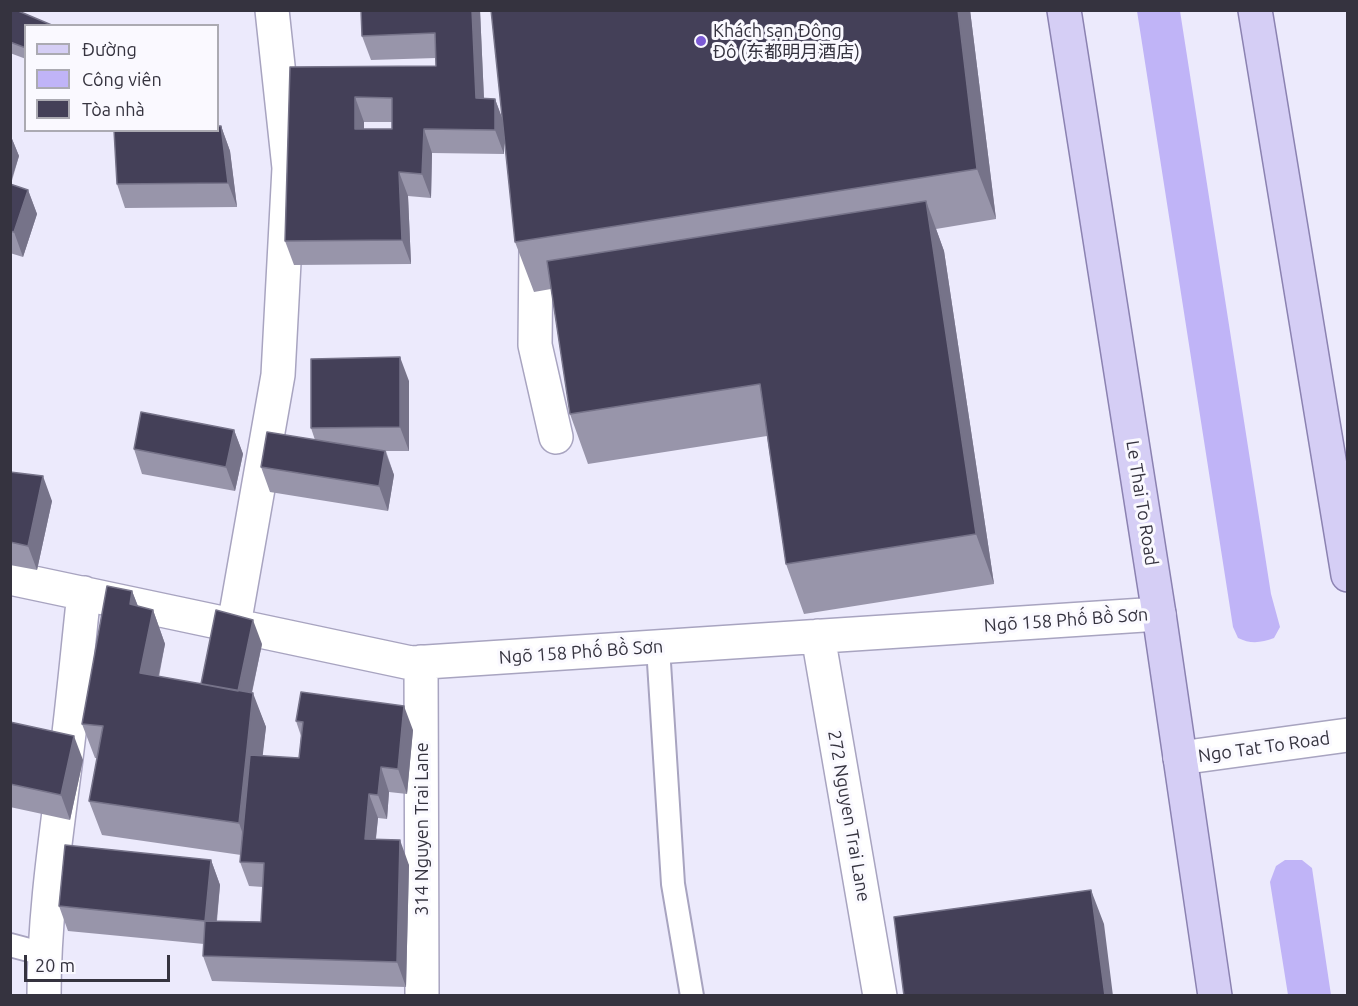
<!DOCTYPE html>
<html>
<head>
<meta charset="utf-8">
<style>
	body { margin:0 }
	#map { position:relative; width:1358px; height:1006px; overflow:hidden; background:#eceafc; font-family:Ubuntu,sans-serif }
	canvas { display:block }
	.frame { position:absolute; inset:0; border:12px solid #35333f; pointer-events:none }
	.legend { position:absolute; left:24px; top:24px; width:195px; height:108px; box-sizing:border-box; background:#faf9ff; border:2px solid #abaab2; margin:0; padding:8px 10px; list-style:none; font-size:18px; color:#35333f }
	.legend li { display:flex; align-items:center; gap:12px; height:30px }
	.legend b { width:30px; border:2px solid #abaab2 }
	.scale { position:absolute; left:24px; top:955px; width:146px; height:27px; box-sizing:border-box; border:3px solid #35333f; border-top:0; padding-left:8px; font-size:18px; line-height:21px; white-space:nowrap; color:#35333f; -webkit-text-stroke:4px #faf9ff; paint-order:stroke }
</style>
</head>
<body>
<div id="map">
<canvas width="1358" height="1006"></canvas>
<div class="frame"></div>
<ul class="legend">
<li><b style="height:8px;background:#d5cef5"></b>Đường</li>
<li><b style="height:16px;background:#c0b4f7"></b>Công viên</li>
<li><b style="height:16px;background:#444058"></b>Tòa nhà</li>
</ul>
<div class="scale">20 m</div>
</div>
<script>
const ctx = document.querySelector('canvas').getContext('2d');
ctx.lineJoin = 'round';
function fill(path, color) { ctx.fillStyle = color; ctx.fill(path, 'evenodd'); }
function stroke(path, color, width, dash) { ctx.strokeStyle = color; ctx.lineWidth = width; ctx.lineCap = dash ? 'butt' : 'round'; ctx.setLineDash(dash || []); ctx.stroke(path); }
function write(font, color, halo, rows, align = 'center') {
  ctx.font = font + ' Ubuntu,"Noto Sans SC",sans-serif'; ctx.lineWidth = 6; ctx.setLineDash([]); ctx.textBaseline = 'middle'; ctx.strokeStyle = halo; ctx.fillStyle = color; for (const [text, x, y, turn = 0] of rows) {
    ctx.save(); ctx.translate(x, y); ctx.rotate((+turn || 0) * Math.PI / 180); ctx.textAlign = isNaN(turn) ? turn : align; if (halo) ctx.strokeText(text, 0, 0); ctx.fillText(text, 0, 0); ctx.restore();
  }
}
const green = new Path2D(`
	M 1137,11 L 1180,11 L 1271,594 L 1280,627 L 1274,638 C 1261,643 1250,644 1238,638 L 1233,627 Z
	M 1285,860 L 1302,860 L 1312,868 L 1331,995 L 1288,995 L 1270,882 L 1276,866 Z`);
const lane = new Path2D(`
	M 658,647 L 673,884 L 692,996
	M 10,945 L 44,954`);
const street = new Path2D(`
	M 536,248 L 535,345 L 556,437
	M 10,578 L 411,663 L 1159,614
	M 234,625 L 278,375 L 289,168 L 272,10
	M 818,636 L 880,996
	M 421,662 L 422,996
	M 44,996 C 44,915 56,837 66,758 C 73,703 78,648 84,593`);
const secondary = new Path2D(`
	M 1180,758 L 1348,735`);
const primary = new Path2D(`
	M 1064,10 L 1159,614 L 1215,996
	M 1255,10 L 1348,575`);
const wall = new Path2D(`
	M 10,10 L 26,26 L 26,59 L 10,53 Z
	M 361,10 L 480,10 L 484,98 L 495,99 L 503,121 L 970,10 L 996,219 L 936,229 L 944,251 L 994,584 L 804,614 L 786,564 L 767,436 L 588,464 L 570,414 L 551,289 L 534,292 L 515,242 L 504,129 L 504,154 L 432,153 L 431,198 L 408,196 L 411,264 L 294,265 L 285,241 L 290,67 L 436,66 L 436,58 L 371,60 L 362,36 ZM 364,122 L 392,122 L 392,129 L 364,129 Z
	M 221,126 L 230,151 L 237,207 L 125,208 L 117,184 Z
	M 10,134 L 19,156 L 11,184 L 28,190 L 37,214 L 23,257 L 10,253 Z
	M 409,381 L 409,451 L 386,451 L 394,475 L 388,511 L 270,492 L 261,467 L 315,440 L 311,428 Z
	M 234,430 L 243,454 L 235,491 L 142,474 L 134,449 Z
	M 10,472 L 52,501 L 37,570 L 10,565 Z
	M 132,591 L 138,606 L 153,610 L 165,644 L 159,677 L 201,684 L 262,644 L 252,693 L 266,727 L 262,756 L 299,758 L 301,736 L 296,721 L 413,730 L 407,794 L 389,792 L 387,819 L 378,818 L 376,839 L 409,865 L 406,987 L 212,981 L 203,956 L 204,944 L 68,931 L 59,906 L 211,860 L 220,885 L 217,921 L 261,922 L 263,887 L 249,886 L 240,862 L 241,855 L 102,835 L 89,801 L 97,758 L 95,758 L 82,724 Z
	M 10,722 L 83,760 L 70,820 L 10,807 Z`);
const shadedWall = new Path2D(`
	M 472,10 L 480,10 L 485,123 L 476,98 Z
	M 958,10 L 970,10 L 996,219 L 977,169 Z
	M 355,97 L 364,122 L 364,153 L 355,129 Z
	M 495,99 L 504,123 L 504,154 L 495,130 Z
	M 221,126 L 230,151 L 237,207 L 228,183 Z
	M 424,129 L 432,153 L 431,198 L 422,174 Z
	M 10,134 L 19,156 L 10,184 Z
	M 399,172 L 408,196 L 411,264 L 402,240 Z
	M 28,190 L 37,214 L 23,257 L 14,232 Z
	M 926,201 L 944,251 L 994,584 L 976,534 Z
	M 400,357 L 409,381 L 409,451 L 400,427 Z
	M 234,430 L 243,454 L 235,491 L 226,467 Z
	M 385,451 L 394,475 L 388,511 L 379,486 Z
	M 43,476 L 52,501 L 37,570 L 28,546 Z
	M 132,591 L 145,625 L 130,604 Z
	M 153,610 L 165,644 L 152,707 L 140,673 Z
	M 253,620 L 262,644 L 245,724 L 236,699 Z
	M 253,693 L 266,727 L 251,857 L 239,823 Z
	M 404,706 L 413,730 L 407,794 L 398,769 Z
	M 74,736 L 83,760 L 70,820 L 61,795 Z
	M 381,767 L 389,792 L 387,819 L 378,795 Z
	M 369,794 L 378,818 L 373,863 L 365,839 Z
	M 400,840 L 409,865 L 406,987 L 397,962 Z
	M 211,860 L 220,885 L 214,946 L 205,921 Z
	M 1091,890 L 1104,924 L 1113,996 L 1105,996 Z`);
const building = new Path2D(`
	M 10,10 L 16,10 L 54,26 L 26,26 L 26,48 L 10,42 Z
	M 361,10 L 472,10 L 476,98 L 495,99 L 495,130 L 424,129 L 422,174 L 399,172 L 402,240 L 285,241 L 290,67 L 436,66 L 435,33 L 362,36 ZM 355,97 L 392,98 L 392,129 L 355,129 Z
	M 491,10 L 958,10 L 977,169 L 515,242 Z
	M 218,126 L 221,126 L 228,183 L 117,184 L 114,130 L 218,130 Z
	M 10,184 L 28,190 L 14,232 L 10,231 Z
	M 926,201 L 976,534 L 786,564 L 760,384 L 570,414 L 547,261 Z
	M 400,357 L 400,427 L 311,428 L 311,359 Z
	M 141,412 L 234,430 L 226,467 L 134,449 Z
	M 267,432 L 385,451 L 379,486 L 261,467 Z
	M 10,472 L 43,476 L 28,546 L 10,542 Z
	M 107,586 L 132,591 L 130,604 L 153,610 L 140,673 L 253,693 L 239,823 L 89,801 L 103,726 L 82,724 Z
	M 216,610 L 253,620 L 238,691 L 201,684 Z
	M 301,692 L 404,706 L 398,769 L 381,767 L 378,795 L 369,794 L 365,839 L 400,840 L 397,962 L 203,956 L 205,921 L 261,922 L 264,863 L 240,862 L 250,755 L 299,758 L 303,722 L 296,721 Z
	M 10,722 L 74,736 L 61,795 L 10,784 Z
	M 65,845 L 211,860 L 205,921 L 59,906 Z
	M 1091,890 L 1105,996 L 904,996 L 894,917 Z`);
const markers = [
	[701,41,6,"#7c5bd5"]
];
const poiNames = [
	["Khách sạn Đông",713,31],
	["Đô (东都明月酒店)",713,52]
];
const streetNames = [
	["Le Thai To Road",1142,503,81],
	["Ngõ 158 Phố Bồ Sơn",1066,620,-4],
	["Ngõ 158 Phố Bồ Sơn",581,652,-4],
	["Ngo Tat To Road",1264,747,-8],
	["272 Nguyen Trai Lane",849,816,80],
	["314 Nguyen Trai Lane",422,829,-90]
];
fill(green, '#c0b4f7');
stroke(lane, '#a8a4c0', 26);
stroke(street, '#a8a4c0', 36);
stroke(secondary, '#a8a4c0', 36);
stroke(primary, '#8b82b1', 36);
stroke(lane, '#fff', 22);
stroke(street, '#fff', 33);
stroke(secondary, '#fff', 33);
stroke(primary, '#d5cef5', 33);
fill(wall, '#9895aa');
fill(shadedWall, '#767389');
fill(building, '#444058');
stroke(building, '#767389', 1.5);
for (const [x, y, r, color] of markers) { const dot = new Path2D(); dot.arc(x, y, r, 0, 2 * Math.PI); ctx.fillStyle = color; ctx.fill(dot); stroke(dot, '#faf9ff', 2); }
write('18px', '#35333f', '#faf9ff', poiNames, 'left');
write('18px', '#35333f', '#faf9ff', streetNames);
</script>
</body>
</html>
